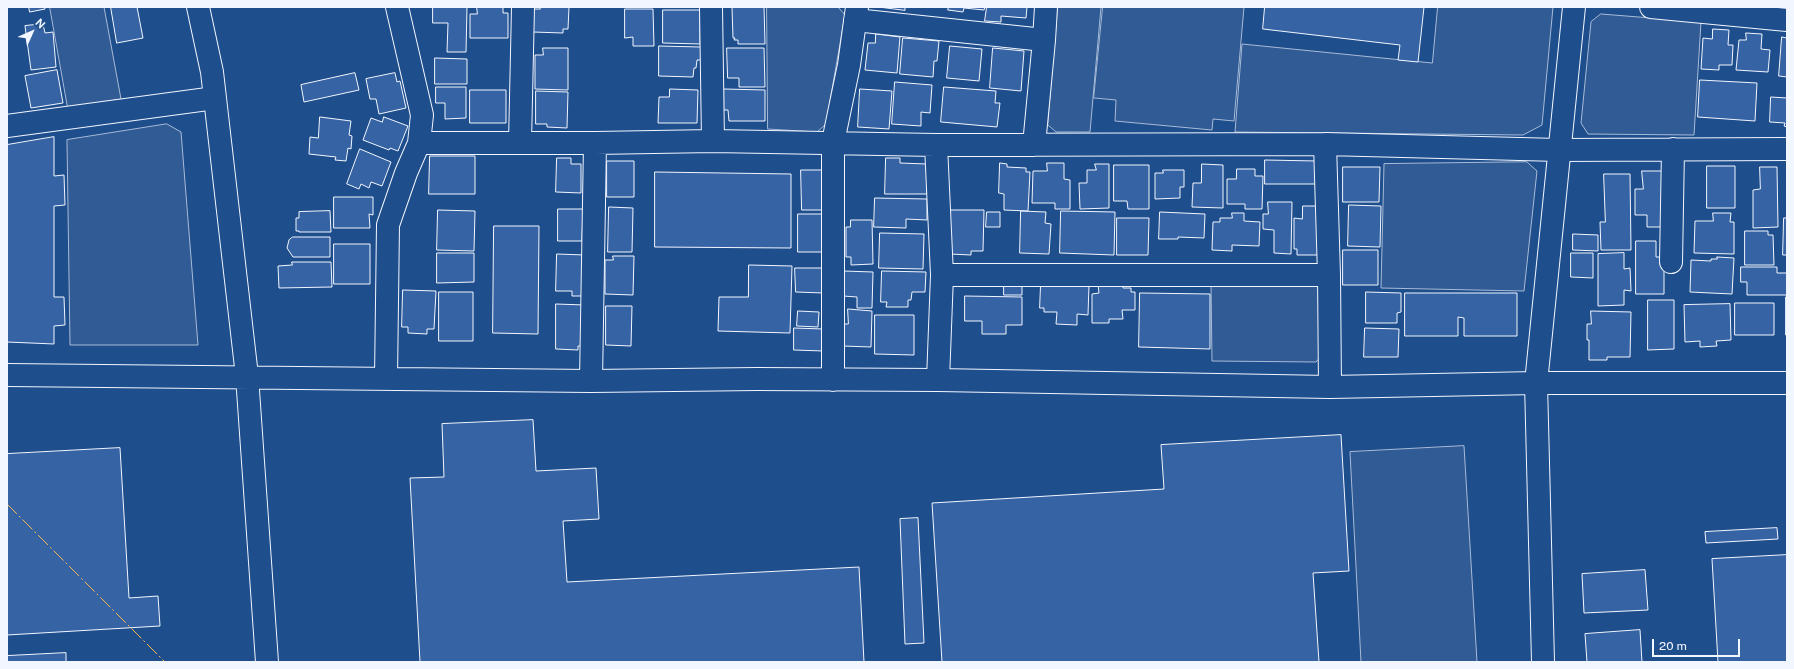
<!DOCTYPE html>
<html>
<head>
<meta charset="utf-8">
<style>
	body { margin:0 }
	#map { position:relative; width:1794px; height:669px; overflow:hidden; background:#1f4e8c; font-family:"Public Sans",sans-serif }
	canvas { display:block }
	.frame { position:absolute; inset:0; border:8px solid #f2f6ff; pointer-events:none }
	.north { position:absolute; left:12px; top:12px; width:40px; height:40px; -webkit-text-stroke:3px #1f4e8c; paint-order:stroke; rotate:45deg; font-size:11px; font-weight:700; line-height:16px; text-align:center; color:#f2f6ff }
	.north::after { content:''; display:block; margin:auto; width:14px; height:18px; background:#f2f6ff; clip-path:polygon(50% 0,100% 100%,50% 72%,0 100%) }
	.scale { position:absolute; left:1652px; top:639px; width:88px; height:18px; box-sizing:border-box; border:2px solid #f2f6ff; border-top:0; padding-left:5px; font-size:12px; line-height:14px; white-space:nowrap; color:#f2f6ff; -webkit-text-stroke:3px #1f4e8c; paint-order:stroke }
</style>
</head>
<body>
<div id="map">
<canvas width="1794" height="669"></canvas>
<div class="frame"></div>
<div class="north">N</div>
<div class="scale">20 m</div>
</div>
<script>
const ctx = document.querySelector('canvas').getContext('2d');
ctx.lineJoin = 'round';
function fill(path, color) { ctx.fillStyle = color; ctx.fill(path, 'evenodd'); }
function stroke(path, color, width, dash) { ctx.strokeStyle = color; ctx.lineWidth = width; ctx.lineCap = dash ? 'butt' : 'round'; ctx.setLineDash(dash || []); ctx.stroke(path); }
const built = new Path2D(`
	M 50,7 L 104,7 L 121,99 L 68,108 Z
	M 767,7 L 838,7 L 845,15 L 826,124 L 817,132 L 768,129 Z
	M 1058,7 L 1101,7 L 1090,132 L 1056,132 L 1048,125 Z
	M 1103,7 L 1244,7 L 1234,121 L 1213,119 L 1212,130 L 1115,121 L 1116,100 L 1094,98 Z
	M 1438,7 L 1553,7 L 1542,125 L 1523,135 L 1235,132 L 1242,44 L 1432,63 Z
	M 1601,14 L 1701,22 L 1694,135 L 1588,134 L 1581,123 L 1591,22 Z
	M 167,124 L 181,132 L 198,345 L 70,345 L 67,140 Z
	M 1527,162 L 1537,171 L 1524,291 L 1381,288 L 1384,164 Z
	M 1316,283 L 1323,290 L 1323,354 L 1316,362 L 1212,361 L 1211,284 Z
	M 1464,446 L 1477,662 L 1361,662 L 1350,452 Z`);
const building = new Path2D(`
	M 29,7 L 45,7 L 45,9 L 30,12 Z
	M 111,7 L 137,7 L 143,38 L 117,43 Z
	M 433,7 L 467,7 L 466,52 L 447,52 L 448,23 L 433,23 Z
	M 477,7 L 503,7 L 503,13 L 508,13 L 508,38 L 470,38 L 470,14 L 477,14 Z
	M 540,7 L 569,7 L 568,29 L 563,29 L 563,33 L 533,32 L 533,9 L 540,9 Z
	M 735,7 L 764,7 L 765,44 L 738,44 L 738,40 L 734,40 L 735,38 L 733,38 L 732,8 Z
	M 879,7 L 905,7 L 905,10 Z
	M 949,7 L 985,7 L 984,10 L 964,8 L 963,12 L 948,10 Z
	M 987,7 L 1027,7 L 1026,18 L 1001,16 L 1001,22 L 985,21 Z
	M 1265,7 L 1424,7 L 1418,62 L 1398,60 L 1400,45 L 1263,29 Z
	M 625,9 L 653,9 L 654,46 L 633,46 L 633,37 L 625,38 Z
	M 663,10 L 700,10 L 700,44 L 663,43 Z
	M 43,24 L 45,33 L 53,32 L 56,67 L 31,70 L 25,26 Z
	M 1713,29 L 1729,30 L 1728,45 L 1733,45 L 1732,65 L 1719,65 L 1719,70 L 1701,69 L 1703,38 L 1712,39 Z
	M 1746,33 L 1762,34 L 1761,49 L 1770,50 L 1768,72 L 1736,70 L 1739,40 L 1746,40 Z
	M 876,34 L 900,37 L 897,73 L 865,70 L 868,43 L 875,43 Z
	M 1782,37 L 1787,38 L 1787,77 L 1779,76 Z
	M 903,38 L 939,41 L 937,61 L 934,61 L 933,77 L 900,74 Z
	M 659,46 L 701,47 L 701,60 L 697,60 L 696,68 L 694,68 L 693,77 L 659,76 Z
	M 950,46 L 982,49 L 979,81 L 947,78 Z
	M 543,48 L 568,48 L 568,90 L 535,89 L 535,55 L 543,55 Z
	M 727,48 L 764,48 L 765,87 L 739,87 L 739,78 L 728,78 Z
	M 993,48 L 1024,51 L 1021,91 L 990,88 Z
	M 435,58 L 467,59 L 467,84 L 435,84 Z
	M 57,70 L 63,103 L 31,108 L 25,76 Z
	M 355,73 L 359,90 L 304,102 L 301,85 Z
	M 395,73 L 397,82 L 400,81 L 406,108 L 379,114 L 376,99 L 370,99 L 366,79 Z
	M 1700,80 L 1757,83 L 1755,121 L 1698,117 Z
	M 895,82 L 932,85 L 930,113 L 921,112 L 921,126 L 892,124 Z
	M 436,87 L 466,87 L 466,118 L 445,119 L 445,103 L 436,103 Z
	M 944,87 L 996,91 L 995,103 L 1000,103 L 997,127 L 941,122 Z
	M 670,89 L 698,90 L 697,123 L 658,123 L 659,97 L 669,97 Z
	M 724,89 L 765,90 L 765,121 L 729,121 L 728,110 L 724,110 Z
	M 860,89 L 892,91 L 889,129 L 858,127 Z
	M 470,90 L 506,90 L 506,123 L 470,123 Z
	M 536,91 L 568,92 L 567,128 L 547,127 L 547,124 L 536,124 Z
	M 1771,97 L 1787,98 L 1787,127 L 1784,126 L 1785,123 L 1770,122 Z
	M 320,117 L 351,121 L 349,135 L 352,136 L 351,149 L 348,148 L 346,161 L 335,160 L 336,157 L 309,154 L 310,137 L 318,138 Z
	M 384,117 L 408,126 L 398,151 L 390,148 L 389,150 L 363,140 L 371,118 L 382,122 Z
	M 54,137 L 54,176 L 64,175 L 65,205 L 54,206 L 54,297 L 64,297 L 65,325 L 54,326 L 54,344 L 7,342 L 7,145 Z
	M 360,149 L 391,162 L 382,186 L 371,182 L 369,188 L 361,184 L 359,189 L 347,184 Z
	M 430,156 L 475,156 L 475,194 L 429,194 Z
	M 557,158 L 571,158 L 571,164 L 581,164 L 581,193 L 556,192 Z
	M 886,158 L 900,158 L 900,163 L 927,164 L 927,194 L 885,194 Z
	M 1265,160 L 1317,161 L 1317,184 L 1265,184 Z
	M 607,161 L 634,161 L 634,197 L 607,197 Z
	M 1000,163 L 1007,164 L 1007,167 L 1026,168 L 1026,172 L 1030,172 L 1028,211 L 1004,210 L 1004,194 L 999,193 Z
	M 1047,163 L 1064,163 L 1064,179 L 1070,180 L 1070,209 L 1055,209 L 1055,203 L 1032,203 L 1033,171 L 1047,171 Z
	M 1095,164 L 1109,164 L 1109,208 L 1080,209 L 1079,183 L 1087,183 L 1087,170 L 1096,170 Z
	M 1202,164 L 1223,165 L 1223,208 L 1192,207 L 1193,183 L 1201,183 Z
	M 1114,165 L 1149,165 L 1149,209 L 1128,209 L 1127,201 L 1114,201 Z
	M 1707,166 L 1735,166 L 1735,208 L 1707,208 Z
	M 1343,167 L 1380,167 L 1379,202 L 1343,202 Z
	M 1760,167 L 1777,167 L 1778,227 L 1753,228 L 1753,190 L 1760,189 Z
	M 1237,169 L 1255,169 L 1255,176 L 1263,176 L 1262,209 L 1245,209 L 1245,204 L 1227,204 L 1227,179 L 1236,179 Z
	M 801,170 L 825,170 L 825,210 L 802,210 Z
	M 1163,170 L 1184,170 L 1184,187 L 1180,187 L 1180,198 L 1155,199 L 1155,173 L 1163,173 Z
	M 1642,171 L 1663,171 L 1664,227 L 1647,227 L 1647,215 L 1635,215 L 1635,189 L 1643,189 Z
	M 655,172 L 791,174 L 791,248 L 655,247 Z
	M 1604,174 L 1630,174 L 1631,250 L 1601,250 L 1600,222 L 1605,222 Z
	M 334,197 L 373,197 L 373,215 L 369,214 L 370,228 L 334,228 Z
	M 875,198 L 927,199 L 927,220 L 906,219 L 906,228 L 874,227 Z
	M 1268,202 L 1292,202 L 1291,254 L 1274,253 L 1274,230 L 1263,229 L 1263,214 L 1268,214 Z
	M 1349,205 L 1381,206 L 1380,247 L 1348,246 Z
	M 1303,206 L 1319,206 L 1322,255 L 1297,255 L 1297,249 L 1294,249 L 1294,218 L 1302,219 Z
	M 609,207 L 633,208 L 632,252 L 608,252 Z
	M 558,209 L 583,209 L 582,241 L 558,241 Z
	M 438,210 L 475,211 L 474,251 L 437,250 Z
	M 951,210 L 984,210 L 983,251 L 971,251 L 971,255 L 950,254 Z
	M 330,211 L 331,232 L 299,232 L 299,231 L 296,231 L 296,218 L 299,218 L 299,212 Z
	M 1021,211 L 1046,212 L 1045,223 L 1051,224 L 1049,254 L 1020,253 Z
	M 1061,211 L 1115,212 L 1114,255 L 1060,253 Z
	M 987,212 L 1000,212 L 1000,227 L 986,227 Z
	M 1160,212 L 1205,214 L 1204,238 L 1178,237 L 1178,239 L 1159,239 Z
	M 1232,213 L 1244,213 L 1244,221 L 1260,222 L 1259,246 L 1232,245 L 1232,251 L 1212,250 L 1213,222 L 1220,222 L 1220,218 L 1232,218 Z
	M 1713,213 L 1731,213 L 1730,222 L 1734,222 L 1734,254 L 1694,253 L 1695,221 L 1713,221 Z
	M 798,214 L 825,214 L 823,252 L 798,252 Z
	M 1117,218 L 1149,218 L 1148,255 L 1117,255 Z
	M 1784,218 L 1787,218 L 1787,255 L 1783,255 Z
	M 851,220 L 872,220 L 873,264 L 851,265 L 851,257 L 846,257 L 846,227 L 850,227 Z
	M 494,226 L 539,226 L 538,334 L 493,333 Z
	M 1745,231 L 1768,231 L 1768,235 L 1773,235 L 1774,265 L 1745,265 Z
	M 880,233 L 924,234 L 923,269 L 879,268 Z
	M 1573,234 L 1598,235 L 1598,251 L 1573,250 Z
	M 293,237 L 330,237 L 330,257 L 293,257 L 287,248 L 289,240 Z
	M 1636,241 L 1656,241 L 1656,257 L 1664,257 L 1664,294 L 1636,294 Z
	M 334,244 L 370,244 L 370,284 L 334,284 Z
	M 1343,250 L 1378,250 L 1378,285 L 1343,285 Z
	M 437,253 L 474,253 L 474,282 L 437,283 Z
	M 1571,253 L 1593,253 L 1593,278 L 1571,277 Z
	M 1624,253 L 1624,269 L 1630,268 L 1631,291 L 1624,290 L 1624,305 L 1598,306 L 1598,254 Z
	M 557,254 L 585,255 L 584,296 L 572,296 L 572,291 L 556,291 Z
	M 613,256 L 634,256 L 633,295 L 605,294 L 605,260 L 613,260 Z
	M 1717,257 L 1734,258 L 1732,294 L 1690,292 L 1691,260 L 1711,261 L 1711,259 L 1717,259 Z
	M 292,262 L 331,262 L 332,287 L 279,288 L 278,266 L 292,265 Z
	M 749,265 L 792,266 L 790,333 L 718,331 L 719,297 L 748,297 Z
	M 1741,267 L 1777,267 L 1777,273 L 1787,273 L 1787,295 L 1747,295 L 1747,282 L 1741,282 Z
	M 795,268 L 824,268 L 824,293 L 796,292 Z
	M 844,271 L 873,272 L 872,308 L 857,308 L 857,297 L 843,296 Z
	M 882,271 L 926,272 L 925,292 L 912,292 L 911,300 L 908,300 L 908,307 L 886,307 L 887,302 L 881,302 Z
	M 1004,283 L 1022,283 L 1022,295 L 1004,295 Z
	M 1041,284 L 1089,285 L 1088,315 L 1077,314 L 1077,325 L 1056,324 L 1057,312 L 1044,312 L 1044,308 L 1040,308 Z
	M 1123,284 L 1123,288 L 1131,288 L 1131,292 L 1135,292 L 1135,310 L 1122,310 L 1123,319 L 1109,319 L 1109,323 L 1092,323 L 1092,294 L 1099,293 L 1098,285 Z
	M 403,290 L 436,291 L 434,329 L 427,329 L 427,334 L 408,333 L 408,327 L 402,327 Z
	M 439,292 L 473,292 L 473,341 L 439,341 Z
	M 1366,292 L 1401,293 L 1401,312 L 1397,313 L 1397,323 L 1366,323 Z
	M 1140,293 L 1210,294 L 1210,349 L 1139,347 Z
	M 1405,293 L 1517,293 L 1517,336 L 1464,336 L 1464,318 L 1458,317 L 1458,336 L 1405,336 Z
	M 965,296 L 1022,297 L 1022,325 L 1006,325 L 1006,334 L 982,334 L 982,321 L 965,321 Z
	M 1786,297 L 1787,297 L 1787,335 L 1786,335 Z
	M 1648,300 L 1674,300 L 1674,349 L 1648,350 Z
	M 1735,303 L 1774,303 L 1774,335 L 1735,335 Z
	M 556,304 L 585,305 L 584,346 L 578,346 L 578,350 L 556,349 Z
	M 1730,304 L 1731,340 L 1716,341 L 1717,346 L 1700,347 L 1700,341 L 1685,342 L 1684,305 Z
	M 606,306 L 632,306 L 631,346 L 606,345 Z
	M 848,309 L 872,311 L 871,347 L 843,346 L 844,324 L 848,324 Z
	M 798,311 L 819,312 L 818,327 L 797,326 Z
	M 1591,311 L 1631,312 L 1630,357 L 1607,357 L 1607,360 L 1589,360 L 1589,340 L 1587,340 L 1587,324 L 1591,324 Z
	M 875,315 L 914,315 L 914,355 L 875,354 Z
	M 794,328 L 823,329 L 823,351 L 794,350 Z
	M 1365,328 L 1399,329 L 1398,357 L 1364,357 Z
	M 533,420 L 536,471 L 596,468 L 599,519 L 563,521 L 567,582 L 859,567 L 864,662 L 420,662 L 410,478 L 444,477 L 442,424 Z
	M 1341,435 L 1349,571 L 1313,573 L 1319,662 L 942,662 L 932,503 L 1164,489 L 1161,445 Z
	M 120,448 L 129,598 L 158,596 L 160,626 L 7,635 L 7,454 Z
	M 918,518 L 924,643 L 905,644 L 900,519 Z
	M 1777,528 L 1778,539 L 1706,543 L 1705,532 Z
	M 1787,555 L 1787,662 L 1718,662 L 1712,559 Z
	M 1645,570 L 1648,610 L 1584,613 L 1582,574 Z
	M 1640,630 L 1642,662 L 1587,662 L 1585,634 Z
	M 66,653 L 66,662 L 7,662 L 7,656 Z`);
const minor = new Path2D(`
	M 198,7 L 212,72 L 247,376 L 267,662
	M 711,7 L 713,141 L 936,145 L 1325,144 L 1559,150 L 1787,149
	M 1651,7 L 1787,20
	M 855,20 L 1044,40 L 1034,145
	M 1044,40 L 1046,7
	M 7,126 L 215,98
	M 419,143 L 595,143 L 713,141
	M 520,143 L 523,7
	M 1325,144 L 1329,275 L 1330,387
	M 936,145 L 942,275 L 938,380
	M 1671,262 L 1673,149
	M 942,275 L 1329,275
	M 7,375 L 591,381 L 757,379 L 938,380 L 1330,387 L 1536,383 L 1787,383
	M 386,378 L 388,225 L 406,173 L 419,143 L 422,115 L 397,7
	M 833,380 L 833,142 L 849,65 L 857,7
	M 591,381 L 595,143
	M 1543,662 L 1536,383 L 1574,7`);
const power = new Path2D(`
	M 7,504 L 165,662`);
fill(built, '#305b95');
stroke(built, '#a8bbd7', 1);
fill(building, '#3563a3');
stroke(building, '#f2f6ff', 1);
stroke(minor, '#f2f6ff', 24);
stroke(minor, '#1f4e8c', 22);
stroke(power, '#ffb74d', 1, [14, 3, 2, 3]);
</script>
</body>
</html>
